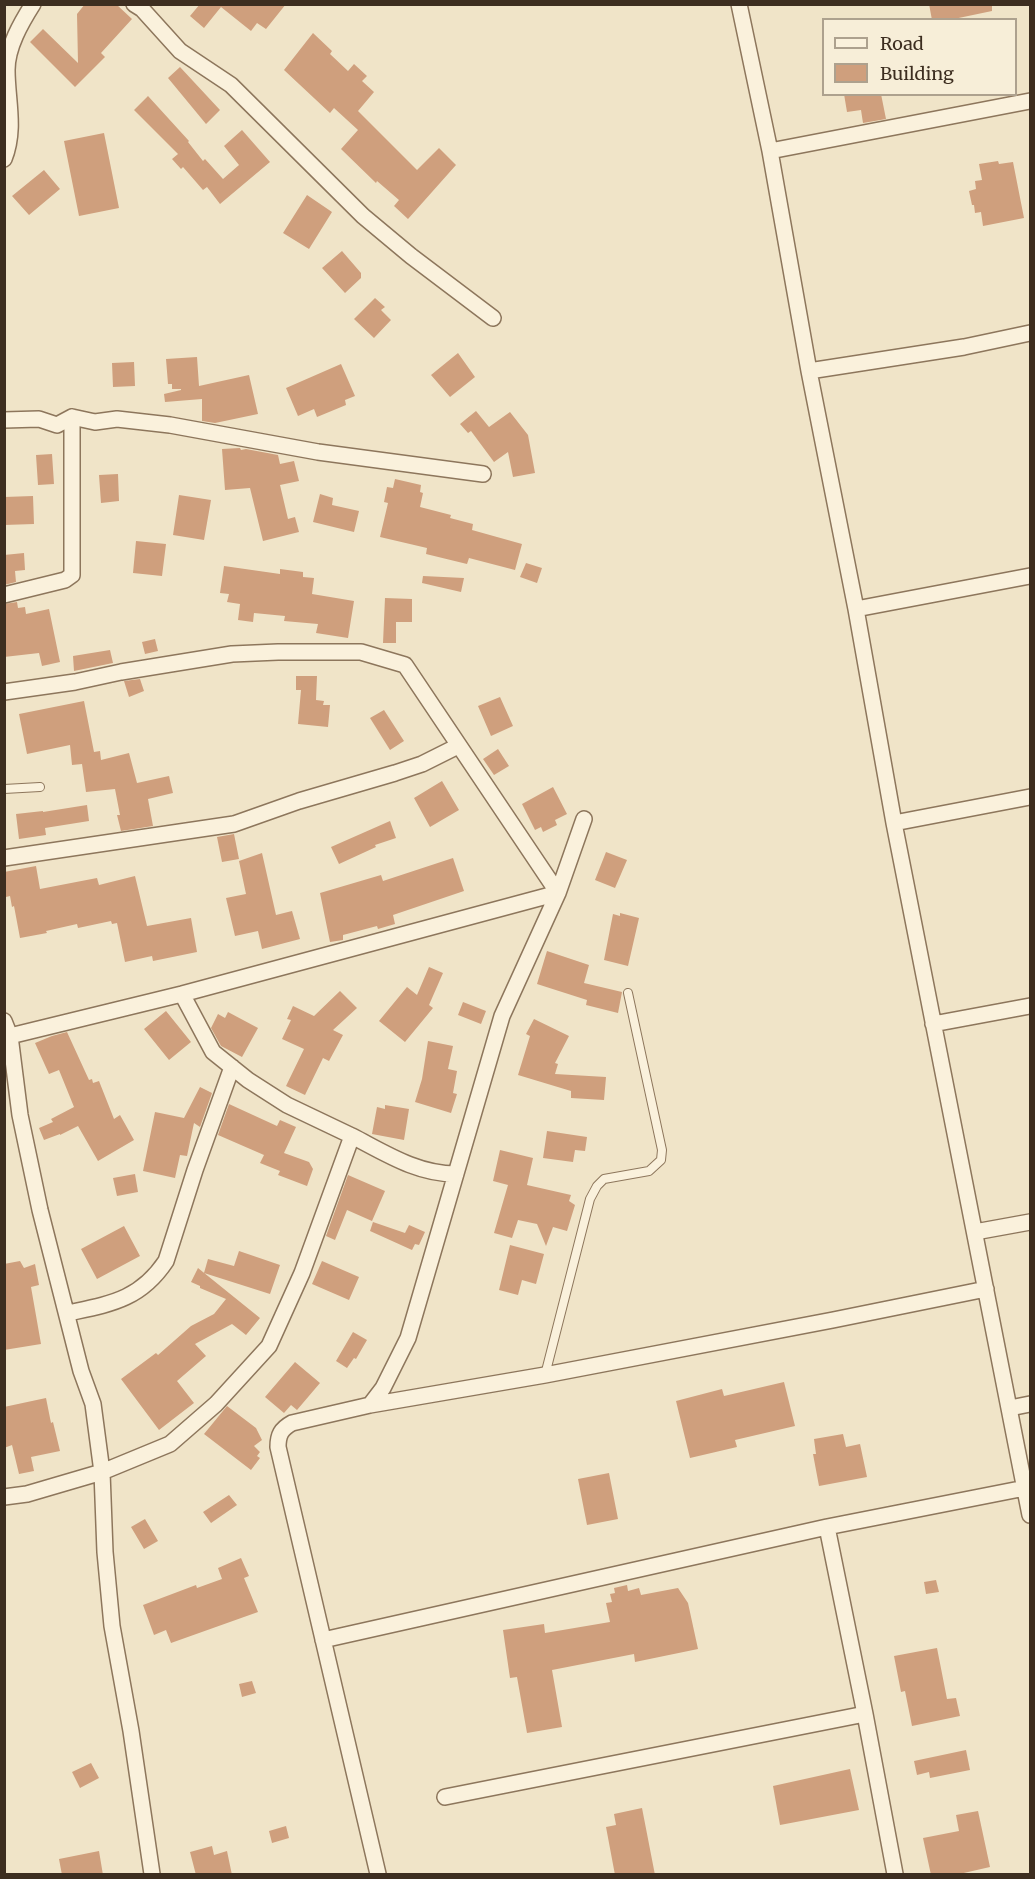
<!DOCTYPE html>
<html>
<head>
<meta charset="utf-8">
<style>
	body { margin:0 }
	#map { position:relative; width:1035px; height:1879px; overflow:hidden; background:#f0e4c8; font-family:Merriweather,serif }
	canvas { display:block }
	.frame { position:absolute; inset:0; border:6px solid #3d2e20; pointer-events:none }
	.legend { position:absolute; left:822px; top:18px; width:195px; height:78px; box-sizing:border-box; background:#f7eed8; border:2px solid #ada18e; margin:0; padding:8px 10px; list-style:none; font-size:18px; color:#3d2e20 }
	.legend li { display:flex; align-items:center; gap:12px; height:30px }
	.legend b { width:30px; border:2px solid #ada18e }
</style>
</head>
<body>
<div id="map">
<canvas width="1035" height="1879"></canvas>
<div class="frame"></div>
<ul class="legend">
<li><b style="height:8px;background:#faf1dc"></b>Road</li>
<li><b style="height:16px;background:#cf9f7d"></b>Building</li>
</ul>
</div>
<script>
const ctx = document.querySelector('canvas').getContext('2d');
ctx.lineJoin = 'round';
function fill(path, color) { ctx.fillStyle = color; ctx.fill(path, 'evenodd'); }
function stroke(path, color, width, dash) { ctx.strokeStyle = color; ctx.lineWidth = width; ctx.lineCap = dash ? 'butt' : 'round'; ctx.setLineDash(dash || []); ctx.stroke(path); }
const building = new Path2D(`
	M 85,4 L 116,4 L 132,19 L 101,53 L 105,57 L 75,87 L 30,42 L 43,29 L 78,63 L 77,14 Z
	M 200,4 L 286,4 L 266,29 L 257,23 L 251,31 L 221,7 L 204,28 L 190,16 Z
	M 929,4 L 992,4 L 992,11 L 949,20 L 932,20 Z
	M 313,33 L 332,51 L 330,54 L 348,71 L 354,64 L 367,76 L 362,81 L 374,92 L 358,111 L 417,170 L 439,148 L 456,165 L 408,219 L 394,206 L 399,200 L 377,181 L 376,183 L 341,149 L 358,130 L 334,108 L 330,113 L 284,70 Z
	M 180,67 L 220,110 L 206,124 L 168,78 Z
	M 844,94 L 881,94 L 886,119 L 863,123 L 861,110 L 847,112 Z
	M 148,96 L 189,141 L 188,142 L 203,161 L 205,159 L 223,179 L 239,165 L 224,146 L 242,130 L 270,162 L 220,204 L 207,187 L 203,190 L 183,167 L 181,169 L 172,159 L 178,154 L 134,110 Z
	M 104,133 L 119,208 L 79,216 L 64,141 Z
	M 998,161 L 999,164 L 1013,162 L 1024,218 L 983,226 L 981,212 L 975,213 L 974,205 L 972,205 L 969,191 L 976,189 L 975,181 L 982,180 L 979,164 Z
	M 44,170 L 60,189 L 29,215 L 12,196 Z
	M 307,195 L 332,212 L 309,249 L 283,233 Z
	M 342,251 L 361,273 L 361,278 L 345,293 L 322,268 Z
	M 375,298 L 385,307 L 381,310 L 391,320 L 374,338 L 354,319 Z
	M 458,353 L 475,377 L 450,397 L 431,375 Z
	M 197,357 L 199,386 L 249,375 L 258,414 L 215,423 L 202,421 L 202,399 L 165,402 L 164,394 L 181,390 L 181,389 L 172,389 L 172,384 L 168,384 L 166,359 Z
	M 134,362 L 135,386 L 113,387 L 112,363 Z
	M 341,364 L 355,396 L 345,400 L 346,405 L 317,417 L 314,409 L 298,416 L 286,388 Z
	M 476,411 L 489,427 L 510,412 L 528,435 L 535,473 L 513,477 L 508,452 L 494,462 L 471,431 L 468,433 L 460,424 Z
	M 240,448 L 241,450 L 246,449 L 278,455 L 280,464 L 294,461 L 299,481 L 280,485 L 288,519 L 295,517 L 299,532 L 263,541 L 250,488 L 225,490 L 222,449 Z
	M 52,454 L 54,484 L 38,485 L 36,455 Z
	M 118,474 L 119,501 L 101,503 L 99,475 Z
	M 395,479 L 421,485 L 420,492 L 423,493 L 420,507 L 451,515 L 450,518 L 473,524 L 472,530 L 522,544 L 515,570 L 469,558 L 467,564 L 426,554 L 427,548 L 380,537 L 388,503 L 384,502 L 387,487 L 393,488 Z
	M 320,494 L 333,498 L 332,505 L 359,511 L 354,532 L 313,522 Z
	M 179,495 L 211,500 L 204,540 L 173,535 Z
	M 33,496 L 34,524 L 4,525 L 4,497 Z
	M 136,541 L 166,544 L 162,576 L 133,573 Z
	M 24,553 L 25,570 L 15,571 L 16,582 L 4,585 L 4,555 Z
	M 526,563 L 542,568 L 537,583 L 520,577 Z
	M 224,566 L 280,574 L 280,569 L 303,572 L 303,577 L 314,578 L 312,594 L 354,601 L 348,638 L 316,633 L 318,624 L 284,621 L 285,616 L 254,613 L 253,622 L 238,620 L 240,604 L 227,602 L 229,594 L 220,593 Z
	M 423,576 L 464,578 L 461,592 L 422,583 Z
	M 385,598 L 412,599 L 412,622 L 396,622 L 396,643 L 383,643 Z
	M 17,602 L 18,608 L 25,607 L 26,614 L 49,609 L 60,662 L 42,666 L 39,653 L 4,657 L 4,604 Z
	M 155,639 L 158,651 L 145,654 L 142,642 Z
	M 110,650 L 113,663 L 74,671 L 73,656 Z
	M 296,676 L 317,676 L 316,700 L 324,701 L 323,705 L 330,705 L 328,727 L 298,724 L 301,690 L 296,690 Z
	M 140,679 L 144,691 L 129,697 L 124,681 Z
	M 500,697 L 513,726 L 491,736 L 478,706 Z
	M 84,701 L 94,752 L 100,751 L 101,760 L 129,753 L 137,783 L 169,776 L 173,793 L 148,799 L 153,826 L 121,831 L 117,815 L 120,815 L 115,789 L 86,792 L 82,764 L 72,765 L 70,745 L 27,754 L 19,714 Z
	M 384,710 L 404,741 L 390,750 L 370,718 Z
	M 498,749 L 509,766 L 494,775 L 483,759 Z
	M 442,781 L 459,810 L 430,827 L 414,798 Z
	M 553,787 L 567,814 L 555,820 L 557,825 L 543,832 L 541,827 L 535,830 L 522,804 Z
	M 87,805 L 89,821 L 45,828 L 46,835 L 19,839 L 16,814 L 43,811 L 43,812 Z
	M 390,821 L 396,838 L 375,845 L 376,847 L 339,864 L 331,847 Z
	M 234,834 L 239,859 L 222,862 L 217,837 Z
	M 606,852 L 627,860 L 615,888 L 595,880 Z
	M 262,853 L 276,915 L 292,911 L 300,939 L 262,949 L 258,931 L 235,936 L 226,898 L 246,894 L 239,861 Z
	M 453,858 L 464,891 L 393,915 L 395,924 L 378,929 L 377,926 L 343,935 L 343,940 L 330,942 L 320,893 L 381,875 L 383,881 Z
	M 36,866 L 40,889 L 97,878 L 99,885 L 135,876 L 147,926 L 191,918 L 197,952 L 153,961 L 152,956 L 125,962 L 117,923 L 112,924 L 111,921 L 78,928 L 77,924 L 46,931 L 47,933 L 20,938 L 14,906 L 12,907 L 10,896 L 6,897 L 4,872 Z
	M 620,913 L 639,918 L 628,966 L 604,960 L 613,914 L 620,916 Z
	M 547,951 L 589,965 L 584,983 L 622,992 L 618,1013 L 586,1005 L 587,1000 L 537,984 Z
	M 429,967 L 443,973 L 429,1005 L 433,1008 L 405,1042 L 379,1021 L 407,987 L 417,995 Z
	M 340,991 L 357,1008 L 333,1030 L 343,1035 L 329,1061 L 323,1058 L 305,1095 L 286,1086 L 304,1049 L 282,1039 L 291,1020 L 287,1019 L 293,1006 L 314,1016 Z
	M 463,1002 L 486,1011 L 481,1024 L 458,1015 Z
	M 166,1011 L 191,1042 L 169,1060 L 144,1029 Z
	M 228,1012 L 258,1028 L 242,1057 L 221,1046 L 211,1028 L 218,1014 L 225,1018 Z
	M 534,1019 L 569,1036 L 555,1063 L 558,1064 L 555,1074 L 606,1077 L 604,1100 L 571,1098 L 571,1091 L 518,1075 L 530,1036 L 526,1034 Z
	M 67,1032 L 89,1080 L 92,1079 L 93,1083 L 99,1081 L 114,1119 L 120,1115 L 134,1140 L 98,1161 L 78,1126 L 60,1135 L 60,1134 L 44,1140 L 39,1128 L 53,1122 L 51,1119 L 74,1107 L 59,1070 L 49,1074 L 35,1043 L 52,1036 Z
	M 428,1041 L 453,1046 L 448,1069 L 457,1071 L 453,1093 L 457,1094 L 451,1113 L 415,1102 L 422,1079 Z
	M 200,1087 L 212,1093 L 211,1096 L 200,1127 L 194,1123 L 187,1156 L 180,1155 L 175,1178 L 143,1171 L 155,1112 L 184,1118 Z
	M 229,1104 L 277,1126 L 280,1120 L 296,1127 L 284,1153 L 309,1162 L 313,1169 L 307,1186 L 278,1175 L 280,1171 L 260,1163 L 264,1155 L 218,1135 Z
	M 385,1105 L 409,1109 L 404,1140 L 372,1134 L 377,1107 L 385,1109 Z
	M 547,1131 L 587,1137 L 585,1151 L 575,1150 L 573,1162 L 543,1158 Z
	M 500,1150 L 533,1158 L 527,1185 L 571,1195 L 569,1201 L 575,1205 L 567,1231 L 553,1227 L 546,1246 L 537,1224 L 518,1220 L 512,1238 L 494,1233 L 508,1185 L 493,1181 Z
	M 135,1174 L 138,1192 L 117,1196 L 113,1178 Z
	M 348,1175 L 385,1191 L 372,1221 L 347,1210 L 335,1240 L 326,1236 Z
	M 373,1222 L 405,1233 L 409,1225 L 425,1232 L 419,1245 L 415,1244 L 412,1250 L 370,1231 Z
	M 124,1226 L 140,1256 L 97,1279 L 81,1249 Z
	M 510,1245 L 544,1254 L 536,1284 L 522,1280 L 518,1295 L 499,1290 Z
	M 239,1251 L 280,1265 L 270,1294 L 204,1273 L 208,1259 L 234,1266 Z
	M 20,1261 L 24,1268 L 35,1264 L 39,1285 L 31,1287 L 41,1344 L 4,1350 L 4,1264 Z
	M 322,1261 L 359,1277 L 349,1300 L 312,1284 Z
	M 198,1268 L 260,1318 L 246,1335 L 232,1324 L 195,1344 L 206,1356 L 177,1381 L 194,1403 L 159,1430 L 121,1379 L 156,1353 L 158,1355 L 191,1326 L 214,1314 L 226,1299 L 200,1288 L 200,1286 L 191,1282 Z
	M 353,1332 L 367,1340 L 356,1359 L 354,1358 L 347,1368 L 336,1361 Z
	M 295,1362 L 320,1383 L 297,1410 L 291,1405 L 284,1413 L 265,1397 Z
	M 784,1382 L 795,1426 L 735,1440 L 737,1447 L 690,1458 L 676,1401 L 722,1389 L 724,1396 Z
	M 46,1398 L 51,1423 L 53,1422 L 60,1451 L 31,1457 L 34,1471 L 19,1474 L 12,1445 L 4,1448 L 4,1407 Z
	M 227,1406 L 256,1428 L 262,1440 L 254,1446 L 260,1452 L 257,1456 L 260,1458 L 251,1470 L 204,1434 Z
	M 843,1434 L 846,1447 L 860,1444 L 867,1477 L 819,1486 L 813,1454 L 816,1454 L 814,1439 Z
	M 609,1473 L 618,1519 L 587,1525 L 578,1479 Z
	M 229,1495 L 237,1505 L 211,1523 L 203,1512 Z
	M 145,1519 L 158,1541 L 144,1549 L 131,1527 Z
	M 241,1558 L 249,1576 L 244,1578 L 258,1612 L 171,1643 L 166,1630 L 154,1635 L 143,1605 L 196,1585 L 197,1588 L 222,1579 L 218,1568 Z
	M 936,1580 L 939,1592 L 926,1594 L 924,1582 Z
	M 627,1585 L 628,1591 L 639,1588 L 641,1595 L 678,1588 L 688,1603 L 698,1649 L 635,1662 L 634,1654 L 552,1670 L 562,1727 L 527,1733 L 517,1677 L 510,1678 L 503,1630 L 544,1624 L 545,1633 L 610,1622 L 606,1603 L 612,1602 L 610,1594 L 615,1593 L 614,1588 Z
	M 937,1648 L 947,1699 L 956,1698 L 960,1716 L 912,1726 L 905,1691 L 901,1692 L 894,1656 Z
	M 252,1681 L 256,1693 L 242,1697 L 239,1684 Z
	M 966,1750 L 970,1770 L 930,1778 L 929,1772 L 917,1775 L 914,1761 Z
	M 91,1763 L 99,1778 L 80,1788 L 72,1772 Z
	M 850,1769 L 859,1810 L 780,1825 L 773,1786 Z
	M 642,1808 L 655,1875 L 615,1875 L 606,1827 L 616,1825 L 614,1814 Z
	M 978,1811 L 990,1867 L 955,1875 L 931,1875 L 923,1838 L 959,1831 L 956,1815 Z
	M 286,1826 L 289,1838 L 272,1843 L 269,1831 Z
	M 212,1846 L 214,1855 L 227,1851 L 232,1875 L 196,1875 L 190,1852 Z
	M 99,1851 L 103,1875 L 62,1875 L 59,1859 Z`);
const lane = new Path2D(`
	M 4,789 L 40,787
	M 545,1375 L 590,1199 L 597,1186 L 604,1179 L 649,1171 L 661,1160 L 662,1150 L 628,993`);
const street = new Path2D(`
	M 134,4 L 142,9 L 180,51 L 231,85 L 363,216 L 411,256 L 493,318
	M 739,4 L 770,151 L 809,371 L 856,609 L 894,823 L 1030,1515
	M 770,151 L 1030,101
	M 4,159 C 16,129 7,100 7,70 C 7,47 21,23 33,4
	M 809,371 L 964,347 L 1030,333
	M 72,417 L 95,422 L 117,419 L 170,425 L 318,452 L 483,474
	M 4,420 L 39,419 L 57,425 L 72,417 L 72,575 L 65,580 L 4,595
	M 856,609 L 1030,576
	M 4,692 L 75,682 L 121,672 L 232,654 L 278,652 L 361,652 L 405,665 L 558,893 L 182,994 L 10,1036
	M 894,823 L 1030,797
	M 4,858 L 234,824 L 299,801 L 395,773 L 422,764 L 458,746
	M 4,1021 L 10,1036 L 20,1115 L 40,1210 L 81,1371 L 93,1404 L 102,1472 L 105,1552 L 112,1626 L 131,1731 L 152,1874
	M 933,1024 L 1030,1006
	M 352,1136 C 385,1153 417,1174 456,1174
	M 975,1232 L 1030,1222
	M 68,1313 C 110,1304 140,1300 166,1261 L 195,1170 L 232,1067
	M 370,1405 L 383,1388 L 408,1338 L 502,1016 L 558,893 L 584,819
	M 1010,1408 L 1030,1404
	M 4,1497 L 27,1494 L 102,1472 L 170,1444 L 216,1404 L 269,1346 L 302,1273 L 352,1136 L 287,1105 L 248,1080 L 213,1052 L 182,994
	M 827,1527 L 865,1714 L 895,1874
	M 323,1640 L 827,1527 L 1025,1488
	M 445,1797 L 865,1714
	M 378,1874 L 278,1447 C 278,1435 281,1429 292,1423 L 370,1405 L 545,1375 L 833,1320 L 986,1289`);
fill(building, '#cf9f7d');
stroke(lane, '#8d765c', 10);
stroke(street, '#8d765c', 18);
stroke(lane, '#faf1dc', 8);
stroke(street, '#faf1dc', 15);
</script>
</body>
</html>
